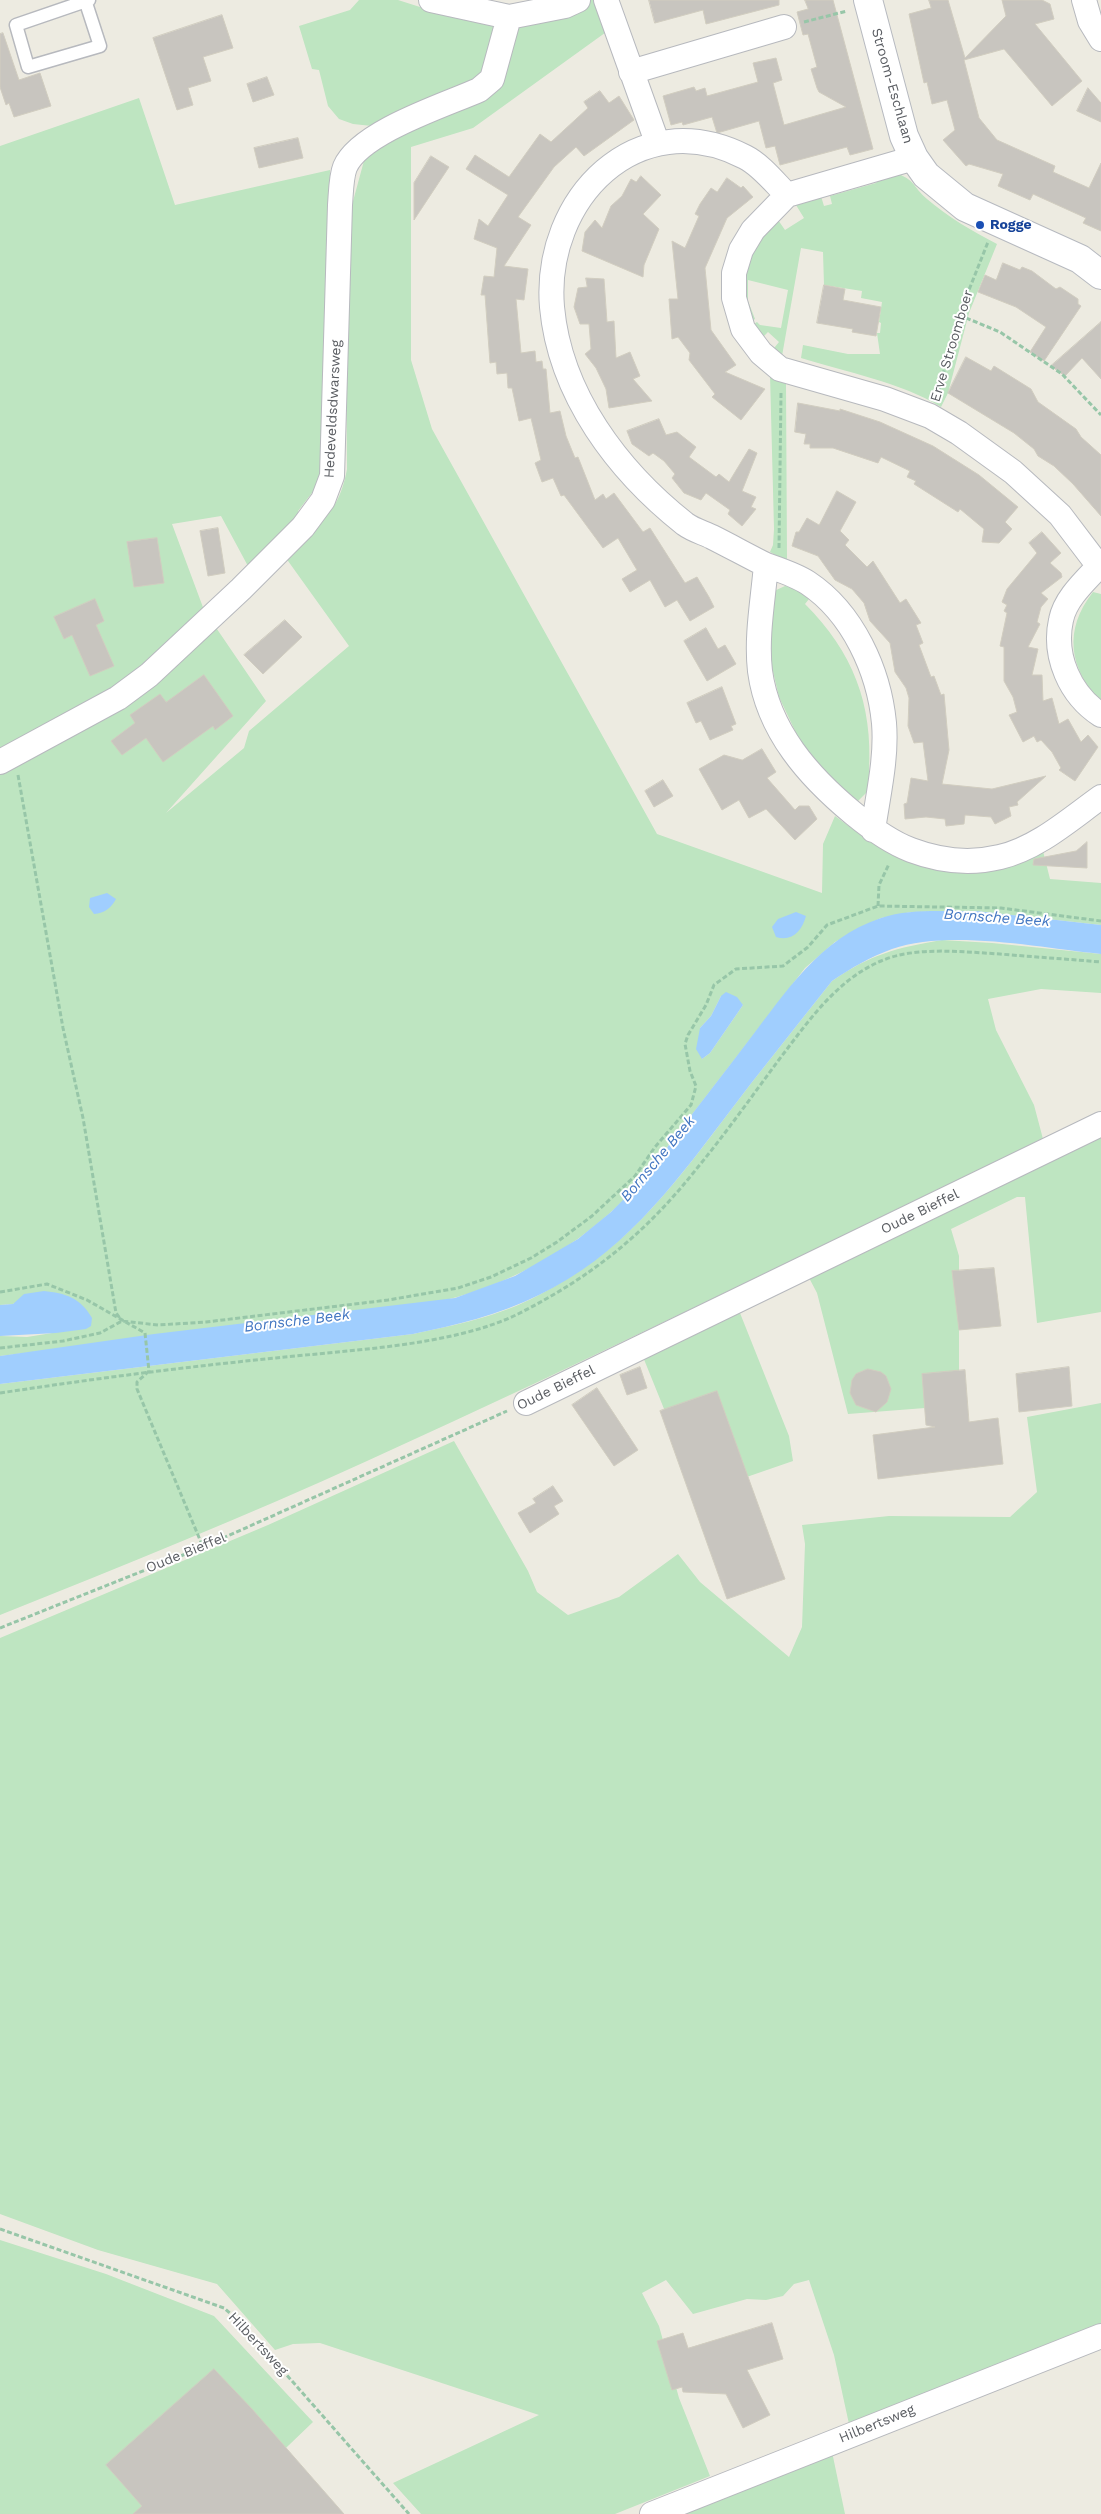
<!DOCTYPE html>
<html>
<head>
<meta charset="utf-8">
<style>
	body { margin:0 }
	canvas { display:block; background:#edebe1 }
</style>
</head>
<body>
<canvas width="1101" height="2514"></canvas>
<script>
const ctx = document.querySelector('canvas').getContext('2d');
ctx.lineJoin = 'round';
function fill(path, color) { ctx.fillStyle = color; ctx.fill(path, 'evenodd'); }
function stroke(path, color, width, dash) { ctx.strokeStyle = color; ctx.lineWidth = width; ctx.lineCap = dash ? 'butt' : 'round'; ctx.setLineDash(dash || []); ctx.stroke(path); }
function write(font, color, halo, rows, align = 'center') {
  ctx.font = font + ' "Work Sans",sans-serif'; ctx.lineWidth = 4; ctx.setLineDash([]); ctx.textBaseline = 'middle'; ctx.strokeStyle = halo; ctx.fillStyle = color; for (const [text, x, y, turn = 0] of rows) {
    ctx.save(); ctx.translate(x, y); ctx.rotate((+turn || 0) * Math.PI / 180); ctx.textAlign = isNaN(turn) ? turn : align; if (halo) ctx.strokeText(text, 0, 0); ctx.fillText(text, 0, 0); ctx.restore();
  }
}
const green = new Path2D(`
	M 359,0 L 398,0 L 420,7 L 501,25 L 491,63 L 470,86 L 372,126 L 353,124 L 339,119 L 328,106 L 319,70 L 312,69 L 299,26 L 350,10 Z
	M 590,0 L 600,0 L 609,30 L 473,128 L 411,147 L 411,360 L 432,429 L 657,834 L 822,893 L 823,844 L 835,816 L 872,843 L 900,856 L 1042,847 L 1050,879 L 1101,883 L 1101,925 L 976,911 L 911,912 L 881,918 L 866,925 L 835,942 L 805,968 L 670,1143 C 622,1218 542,1273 457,1297 C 434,1304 407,1305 383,1308 C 326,1315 270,1322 214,1328 C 142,1336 71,1348 0,1356 L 0,1336 L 27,1337 L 71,1330 L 18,1301 L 13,1304 L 0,1305 L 0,146 L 139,98 L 175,205 L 330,170 L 328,344 L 321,481 L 298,511 L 308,530 C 333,515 342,496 347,469 L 346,338 L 352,205 L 365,157 L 375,145 L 481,94 L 513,22 L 563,15 ZM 221,516 L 249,568 L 273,540 L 349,646 L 249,731 L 244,748 L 166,813 L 266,701 L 204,610 L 172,524 ZM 721,996 L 743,1005 L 710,1053 L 702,1059 L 700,1028 L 711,1016 Z
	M 894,172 C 917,181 911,185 927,199 C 948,217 972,231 997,244 L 969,313 L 948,393 L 941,407 C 901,382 845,372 801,358 L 803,345 L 848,354 L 880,354 L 877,333 L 880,333 L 881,323 L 879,322 L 882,302 L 861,298 L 862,291 L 824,285 L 823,252 L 801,248 L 782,356 L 770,353 L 779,342 L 768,332 L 758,342 L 749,327 L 757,322 L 760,325 L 781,328 L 788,290 L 748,280 L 748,301 L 755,319 L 747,324 L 742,311 L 744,260 L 776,217 L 785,230 L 804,218 L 796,205 L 820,193 L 824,206 L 832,204 L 830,196 L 876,183 L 880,176 Z
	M 770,374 L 786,383 L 787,561 L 770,552 L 773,545 L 774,529 Z
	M 785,586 L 793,587 L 809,599 L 805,604 C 853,652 873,704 869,771 L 875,777 L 871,788 L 858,801 L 849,801 L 805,752 L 779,697 L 770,659 L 772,592 Z
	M 1093,592 L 1101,594 L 1101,702 C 1069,669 1063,630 1093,592 Z
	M 942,940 L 992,943 L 1101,954 L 1101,993 L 1041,989 L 988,999 L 996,1030 L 1034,1105 L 1043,1139 C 818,1247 594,1358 367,1461 C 246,1516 123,1566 0,1615 L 0,1384 L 413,1334 C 456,1325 500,1316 539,1295 C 624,1251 668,1193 724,1119 C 759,1072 796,1027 832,981 C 871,954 896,948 942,940 Z
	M 1101,1131 L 1101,1312 L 1037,1323 L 1025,1197 L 1017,1197 L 951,1229 L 959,1256 L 959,1371 L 925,1408 L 848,1414 L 817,1293 L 807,1274 Z
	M 738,1308 L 789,1436 L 793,1461 L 709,1490 L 677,1441 L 641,1352 Z
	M 1101,1403 L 1101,2328 L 849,2424 L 834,2355 L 809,2280 L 794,2284 L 783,2296 L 766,2300 L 747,2299 L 693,2314 L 666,2280 L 642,2293 L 659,2326 L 679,2398 L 710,2476 L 615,2514 L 421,2514 L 393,2483 L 539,2415 L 320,2343 L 293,2344 L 275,2350 L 217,2284 L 98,2250 L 0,2214 L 0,1638 L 268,1525 L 454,1441 L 528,1571 L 537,1592 L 568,1615 L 619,1597 L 678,1554 L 700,1582 L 789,1657 L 802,1627 L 805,1544 L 802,1525 L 889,1516 L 1010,1517 L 1037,1492 L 1027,1417 Z
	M 0,2240 L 106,2274 L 214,2316 L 313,2422 L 217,2514 L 0,2514 Z
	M 831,2447 L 845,2514 L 664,2514 Z`);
const water = new Path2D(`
	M 107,893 L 116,899 C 111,908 105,913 94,914 L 89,907 L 90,898 Z
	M 976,911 L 1101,925 L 1101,954 C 1040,948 950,929 892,949 C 870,957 851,968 832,981 C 796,1027 759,1072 724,1119 C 671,1189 620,1256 539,1295 C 499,1315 456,1325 413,1334 L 0,1384 L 0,1356 L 154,1334 L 455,1298 L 515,1276 L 578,1239 L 611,1212 L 655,1168 L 670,1143 C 696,1109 723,1074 749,1040 C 786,992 820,938 881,918 C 911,908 945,912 976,911 Z
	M 796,912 L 806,916 C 802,931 792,942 776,937 L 772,927 L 778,919 Z
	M 726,992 L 737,997 L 743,1005 L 710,1053 L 702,1059 L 696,1049 L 700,1028 L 711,1016 L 721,996 Z
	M 44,1291 C 65,1293 81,1298 92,1318 L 91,1326 L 86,1329 L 56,1333 L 0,1336 L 0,1305 L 13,1304 L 24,1294 Z`);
const building = new Path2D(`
	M 649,0 L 779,0 L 779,5 L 706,24 L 703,10 L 655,23 Z
	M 805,0 L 833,0 L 873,149 L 850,155 L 847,147 L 780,165 L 775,146 L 766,148 L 759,121 L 717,133 L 712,117 L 683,125 L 682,122 L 671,125 L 663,96 L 694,87 L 696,91 L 705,88 L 707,96 L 758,82 L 753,63 L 776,58 L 782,80 L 773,83 L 784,125 L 846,107 L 819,92 L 817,88 L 811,69 L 817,67 L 808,34 L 803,35 L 797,12 L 808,9 Z
	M 929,0 L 948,0 L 965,58 L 1006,16 L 1002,0 L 1042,0 L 1050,4 L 1054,19 L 1035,24 L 1082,81 L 1052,106 L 1004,49 L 964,60 L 979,118 L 997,140 L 1055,166 L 1053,172 L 1089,188 L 1101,163 L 1101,231 L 1083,223 L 1086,218 L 1033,194 L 1030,200 L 998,186 L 1003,174 L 969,164 L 966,166 L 943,140 L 955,130 L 947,100 L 932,104 L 927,82 L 924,83 L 909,14 L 931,8 Z
	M 222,15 L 233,48 L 203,57 L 211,81 L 188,88 L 193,105 L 177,110 L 153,38 Z
	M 3,33 L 19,80 L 40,73 L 51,106 L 14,117 L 9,103 L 6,105 L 0,87 L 0,34 Z
	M 267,77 L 274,95 L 253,102 L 247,84 Z
	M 1088,88 L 1101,103 L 1101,122 L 1077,111 Z
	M 600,91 L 609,103 L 619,96 L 634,120 L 584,156 L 576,147 L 554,167 L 518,217 L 531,225 L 504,266 L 528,269 L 524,300 L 516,299 L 521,353 L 535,351 L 536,362 L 542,361 L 543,369 L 546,369 L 550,413 L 560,411 L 566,436 L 575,458 L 578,457 L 595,500 L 603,494 L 606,499 L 614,493 L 643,532 L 650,528 L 685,583 L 697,577 L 709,597 L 714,607 L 690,621 L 677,600 L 665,607 L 650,580 L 630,592 L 622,579 L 637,570 L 618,538 L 603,548 L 564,495 L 561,496 L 553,478 L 542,482 L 535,463 L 541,460 L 531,418 L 519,421 L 512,388 L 508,388 L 507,373 L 497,374 L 496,362 L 490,363 L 485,295 L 481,295 L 484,276 L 494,277 L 497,248 L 474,239 L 479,219 L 488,226 L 508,195 L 466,169 L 475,155 L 509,177 L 540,134 L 551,142 L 588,108 L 584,102 Z
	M 298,138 L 303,158 L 259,168 L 254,148 Z
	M 431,156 L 449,167 L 414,220 L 414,183 Z
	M 641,176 L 661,195 L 643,214 L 659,229 L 644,265 L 643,277 L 582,251 L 585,232 L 595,220 L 602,228 L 611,206 L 622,196 L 631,179 L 636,182 Z
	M 727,178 L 741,188 L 743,186 L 753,197 L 727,218 L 705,268 L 711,330 L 736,365 L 725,372 L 765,389 L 741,420 L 712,397 L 715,394 L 689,360 L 690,353 L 678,337 L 672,339 L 669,299 L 678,299 L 672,241 L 685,248 L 699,216 L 695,214 L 700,204 L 711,188 L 717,192 Z
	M 1003,263 L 1020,270 L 1022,267 L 1032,271 L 1056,289 L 1060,287 L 1078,299 L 1078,304 L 1081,306 L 1044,361 L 1030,352 L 1046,327 L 1016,307 L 978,292 L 985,275 L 996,280 Z
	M 586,278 L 604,279 L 607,322 L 614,321 L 616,358 L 630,352 L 640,376 L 633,379 L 652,401 L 609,408 L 606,389 L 596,368 L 585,354 L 591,349 L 589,324 L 580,324 L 574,307 L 578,288 L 587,287 Z
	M 824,285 L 845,289 L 843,300 L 881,307 L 876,336 L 852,332 L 853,329 L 817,323 Z
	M 1101,322 L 1101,379 L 1082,358 L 1065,376 L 1051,366 Z
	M 966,357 L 991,371 L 994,366 L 1031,389 L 1038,402 L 1076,429 L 1081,437 L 1101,455 L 1101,516 L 1073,484 L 1054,466 L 1038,456 L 1034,449 L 1014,433 L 948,393 Z
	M 798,403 L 840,411 L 840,409 L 880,422 L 933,446 L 979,475 L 1018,507 L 1005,522 L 1012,529 L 999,543 L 982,542 L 984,529 L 960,509 L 958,512 L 914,484 L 916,481 L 907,477 L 910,471 L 881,457 L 878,463 L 833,448 L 810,448 L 810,444 L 804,444 L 806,434 L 795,432 Z
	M 659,419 L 666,435 L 677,432 L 696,447 L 689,457 L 716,477 L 719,474 L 729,482 L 749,449 L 757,453 L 742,491 L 756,497 L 751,507 L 756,509 L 742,526 L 728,514 L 730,510 L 706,493 L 701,500 L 684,493 L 672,478 L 675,474 L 664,461 L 653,453 L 649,456 L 632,444 L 627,431 Z
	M 837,491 L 856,502 L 840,531 L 849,540 L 845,545 L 867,567 L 873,561 L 900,603 L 906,599 L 921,623 L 916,625 L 923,643 L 919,645 L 931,677 L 934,676 L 941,695 L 944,694 L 949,750 L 942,784 L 992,789 L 1046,776 L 1017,802 L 1018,805 L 1009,807 L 1011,816 L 995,824 L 991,817 L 965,815 L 964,824 L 946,826 L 945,819 L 926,817 L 905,819 L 904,804 L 907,803 L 911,778 L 928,781 L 923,742 L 914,743 L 908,726 L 909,698 L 906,688 L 895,672 L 890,643 L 870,621 L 864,603 L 852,589 L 835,580 L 818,556 L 792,546 L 796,532 L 799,532 L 807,518 L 819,525 Z
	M 218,528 L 225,573 L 208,576 L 200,531 Z
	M 1042,532 L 1061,553 L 1050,563 L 1061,573 L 1062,577 L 1041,593 L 1048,599 L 1041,607 L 1037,622 L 1040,624 L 1028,647 L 1038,649 L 1032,675 L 1042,675 L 1043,701 L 1052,698 L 1059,724 L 1068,719 L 1081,742 L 1088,735 L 1098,747 L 1075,781 L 1059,770 L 1061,768 L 1052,752 L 1041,740 L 1037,742 L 1034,736 L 1023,742 L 1009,715 L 1017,712 L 1013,697 L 1004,681 L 1004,647 L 1000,646 L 1007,613 L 1004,611 L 1007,605 L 1002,602 L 1007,589 L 1037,553 L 1029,543 Z
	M 157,538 L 164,583 L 134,587 L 127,542 Z
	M 95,599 L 104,621 L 96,625 L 114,666 L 90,676 L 72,635 L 64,639 L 54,617 Z
	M 285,620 L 302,637 L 263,674 L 244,655 Z
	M 706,628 L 718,649 L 725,645 L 736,664 L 707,681 L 684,641 Z
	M 204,675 L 233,716 L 215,730 L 213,726 L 163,762 L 146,738 L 122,755 L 111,741 L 135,723 L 130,715 L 160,694 L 166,702 Z
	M 722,687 L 736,724 L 731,726 L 733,730 L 710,740 L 701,721 L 696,723 L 687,703 Z
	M 762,749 L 776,772 L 767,778 L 795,810 L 799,806 L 809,806 L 817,819 L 795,840 L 766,809 L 749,818 L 739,800 L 722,810 L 699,769 L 724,755 L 742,760 Z
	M 663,780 L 673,796 L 654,807 L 645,791 Z
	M 1087,842 L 1087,868 L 1033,865 L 1034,859 L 1076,851 Z
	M 994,1268 L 1001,1326 L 959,1330 L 952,1271 Z
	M 640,1367 L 647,1388 L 627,1395 L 620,1375 Z
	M 1069,1367 L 1072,1406 L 1019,1412 L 1016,1374 Z
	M 868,1369 L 881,1372 L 886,1376 L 891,1389 L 887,1402 L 876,1412 L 856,1405 L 850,1393 L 852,1380 L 856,1374 Z
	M 965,1370 L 969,1422 L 998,1418 L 1003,1464 L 878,1479 L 873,1435 L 935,1427 L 926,1425 L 922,1374 Z
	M 597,1388 L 638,1450 L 614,1466 L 572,1405 Z
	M 717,1391 L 785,1579 L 727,1599 L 660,1411 Z
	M 553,1486 L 563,1501 L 554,1506 L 559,1514 L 530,1533 L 518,1513 L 536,1503 L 533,1499 Z
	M 772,2323 L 783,2359 L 747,2370 L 770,2415 L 743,2428 L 726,2394 L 683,2392 L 682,2387 L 672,2390 L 657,2341 L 683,2333 L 688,2348 Z
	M 214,2369 L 252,2409 L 344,2514 L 133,2514 L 142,2506 L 106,2465 Z`);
const path = new Path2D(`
	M 804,22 L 847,11
	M 959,315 L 1000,332 L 1062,374 L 1101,415
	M 937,397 L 959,315 L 988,242
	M 779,548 L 781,392
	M 18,775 L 63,1028 L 83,1118 L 116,1313 L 122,1321
	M 878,906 L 879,885 L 889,864
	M 0,1292 L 47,1284 L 87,1300 L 145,1333 L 149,1371
	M 0,1348 L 63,1341 L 100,1333 L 122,1321 L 158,1325 L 206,1322 L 388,1300 L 458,1288 L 491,1277 L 531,1258 L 557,1242 L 592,1216 L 635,1176 L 655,1147 L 691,1105 L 696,1086 L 690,1071 L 685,1044 L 688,1035 L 706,1005 L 714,985 L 736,969 L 783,966 L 808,947 L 827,925 L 878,906 L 1001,908 L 1101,921
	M 149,1371 L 137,1382 L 137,1389 L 203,1547
	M 0,1393 C 92,1379 184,1367 276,1358 C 349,1350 453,1346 518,1314 C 593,1276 646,1233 698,1167 C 726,1133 752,1096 778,1061 C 807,1023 836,980 881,961 C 915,946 964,952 1000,954 C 1034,957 1067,959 1101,962
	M 0,1628 L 203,1547 L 507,1411
	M 0,2229 L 224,2308 L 241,2323 L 409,2514`);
const lane = new Path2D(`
	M 86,3 L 100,46 L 28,67 L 16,25 L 89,0`);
const street = new Path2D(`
	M 431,0 L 509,17 L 565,6 L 578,0
	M 606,0 L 657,142
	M 1084,0 L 1090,21 L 1101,39
	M 631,72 L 784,27
	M 914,158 L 787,195 L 753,230 L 741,250 L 734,273 L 734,298 L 743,329 L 761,353 L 780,369 L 885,399 L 930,416 L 959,433 L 1013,472 L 1060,515 L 1101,569
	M 787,195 C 775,183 761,165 745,157 C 637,102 543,199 552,307 C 560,395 618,471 685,524 C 693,530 704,533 712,537 C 730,546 748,556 766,565 C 763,600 756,637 760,671 C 768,731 809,777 854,814 C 871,828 890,842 911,850 C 940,861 971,864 1000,857 C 1038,848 1070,819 1101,797
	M 766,565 C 780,570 796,575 808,583 C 853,613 879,671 884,723 C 887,758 878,795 873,830
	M 1099,566 C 1085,581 1065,599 1061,620 C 1053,656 1070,695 1101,715
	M 0,762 L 118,698 L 149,675 L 241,589 L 303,527 L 323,500 L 332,476 L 340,205 C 341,193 341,177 345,167 C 360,132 445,105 479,90 L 492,79 L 509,17
	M 526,1403 L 1101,1124
	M 652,2514 L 1101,2336`);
const secondary = new Path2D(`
	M 868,0 L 904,136 L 914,158 L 926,175 L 965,207 L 1080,259 L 1101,275`);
const markers = [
	[980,225,5,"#1a4fb4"]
];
const streetNames = [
	["Stroom-Eschlaan",892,86,74],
	["Erve Stroomboer",952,346,-73],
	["Hedeveldsdwarsweg",333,409,-87],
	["Oude Bieffel",920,1212,-26],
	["Oude Bieffel",556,1388,-26],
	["Oude Bieffel",186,1553,-22],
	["Hilbertsweg",258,2344,47],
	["Hilbertsweg",877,2424,-22]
];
const transitNames = [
	["Rogge",990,225]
];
const waterNames = [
	["Bornsche Beek",997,918,4],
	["Bornsche Beek",658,1159,-50],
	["Bornsche Beek",297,1321,-7]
];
fill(green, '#bee5c1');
fill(water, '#a0cefe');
fill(building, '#c8c5bf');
stroke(building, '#d1cdc0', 1);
stroke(lane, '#b7b9be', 15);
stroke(street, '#b7b9be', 26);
stroke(secondary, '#b7bac0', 30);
stroke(path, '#97c6a8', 3, [5, 2.5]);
stroke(lane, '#fff', 12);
stroke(street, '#fff', 24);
stroke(secondary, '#fff', 28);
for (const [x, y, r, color] of markers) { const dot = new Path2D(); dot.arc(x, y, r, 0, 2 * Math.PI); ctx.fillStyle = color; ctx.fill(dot); stroke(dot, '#fff', 2); }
write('14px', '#5a5d62', '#fff', streetNames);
write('bold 14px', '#164399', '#fff', transitNames, 'left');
write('italic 15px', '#4377c2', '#fff', waterNames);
</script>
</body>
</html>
